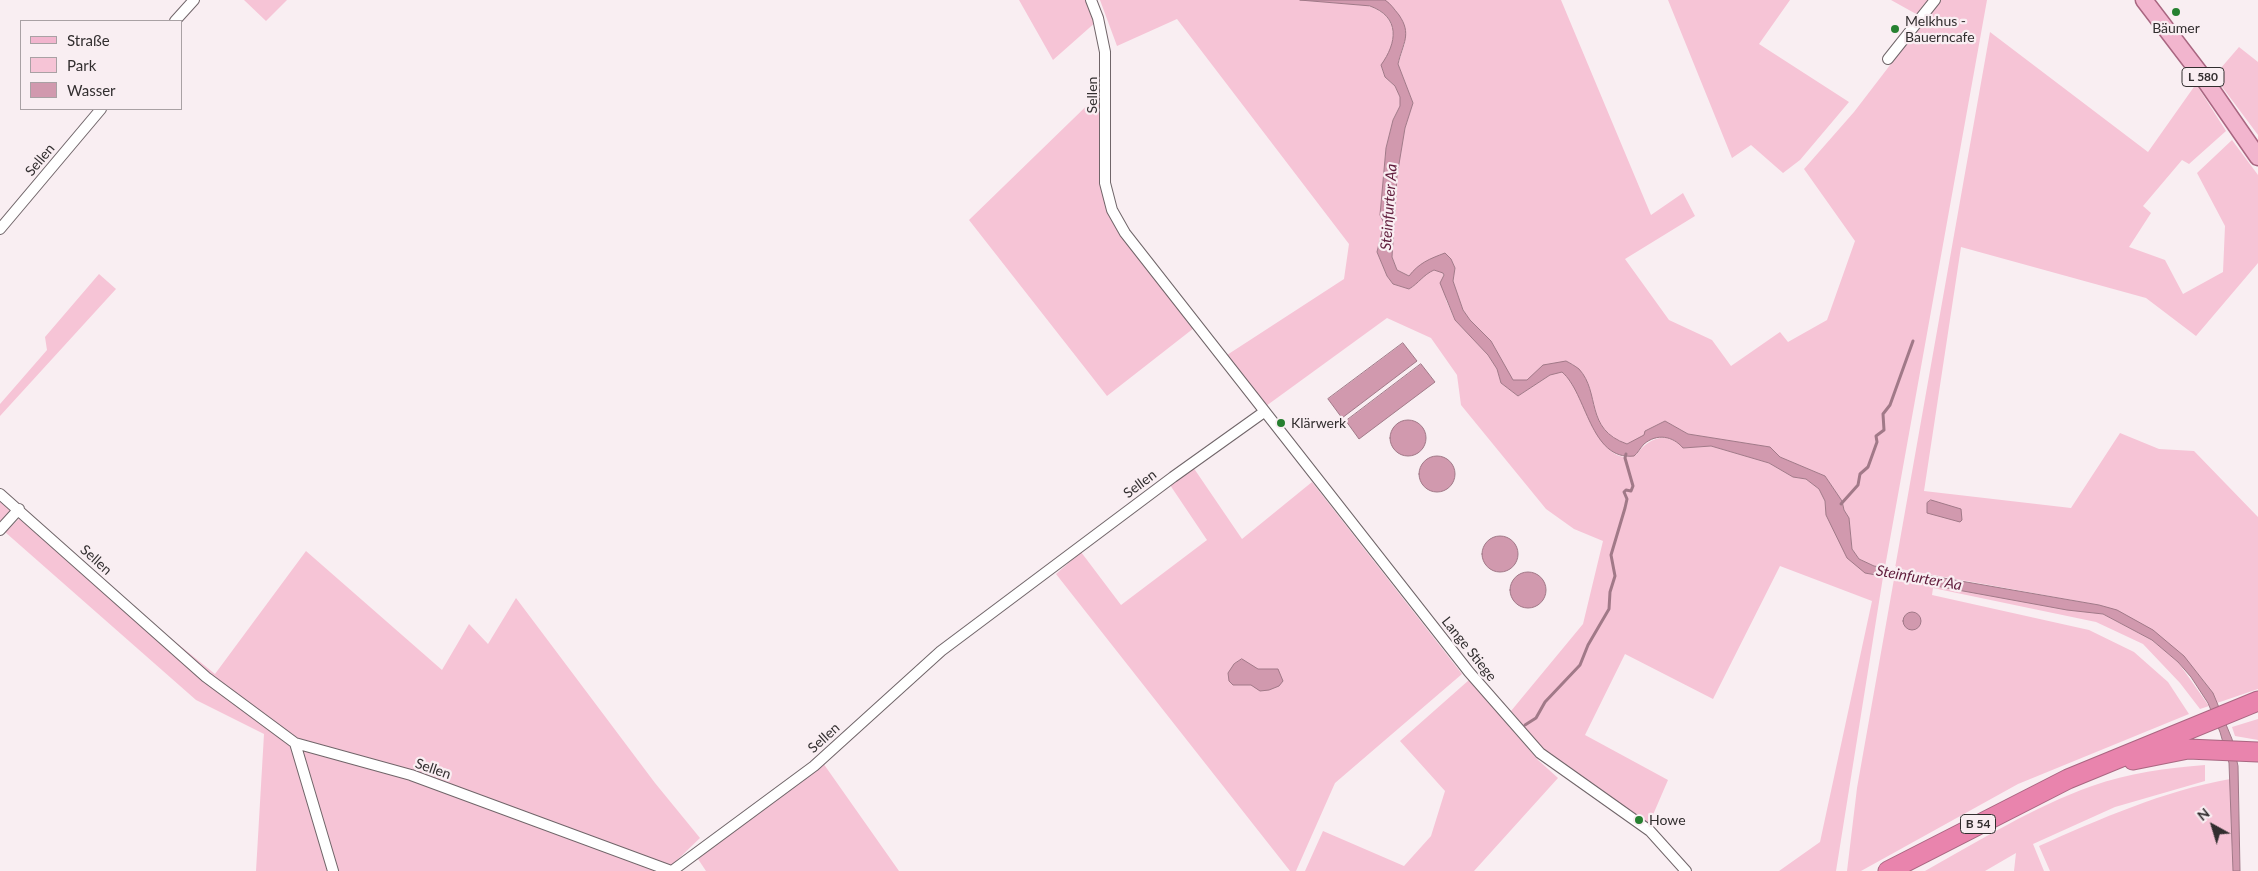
<!DOCTYPE html>
<html>
<head>
<meta charset="utf-8">
<style>
	body { margin:0 }
	#map { position:relative; width:2258px; height:871px; overflow:hidden; background:#f9eef2; font-family:Lato,sans-serif }
	canvas { display:block }
	.legend { position:absolute; left:20px; top:20px; width:162px; height:90px; box-sizing:border-box; background:#f9eef2; border:1px solid #a9a1a4; margin:0; padding:6px 9px; list-style:none; font-size:15px; color:#322e2f }
	.legend li { display:flex; align-items:center; gap:10px; height:25px }
	.legend b { width:25px; border:1px solid #a9a1a4 }
	.north { position:absolute; left:2188px; top:801px; width:50px; height:50px; -webkit-text-stroke:4px #f9eef2; paint-order:stroke; rotate:321deg; font-size:14px; font-weight:700; line-height:20px; text-align:center; color:#322e2f }
	.north::after { content:''; display:block; margin:auto; width:18px; height:22px; background:#322e2f; clip-path:polygon(50% 0,100% 100%,50% 72%,0 100%) }
</style>
</head>
<body>
<div id="map">
<canvas width="2258" height="871"></canvas>
<ul class="legend">
<li><b style="height:6px;background:#f2b5ce"></b>Straße</li>
<li><b style="height:14px;background:#f6c4d6"></b>Park</li>
<li><b style="height:14px;background:#d199ae"></b>Wasser</li>
</ul>
<div class="north">N</div>
</div>
<script>
const ctx = document.querySelector('canvas').getContext('2d');
ctx.lineJoin = 'round';
function fill(path, color) { ctx.fillStyle = color; ctx.fill(path, 'evenodd'); }
function stroke(path, color, width, dash) { ctx.strokeStyle = color; ctx.lineWidth = width; ctx.lineCap = dash ? 'butt' : 'round'; ctx.setLineDash(dash || []); ctx.stroke(path); }
function write(font, color, halo, rows, align = 'center') {
  ctx.font = font + ' Lato,sans-serif'; ctx.lineWidth = 4.5; ctx.setLineDash([]); ctx.textBaseline = 'middle'; ctx.strokeStyle = halo; ctx.fillStyle = color; for (const [text, x, y, turn = 0] of rows) {
    ctx.save(); ctx.translate(x, y); ctx.rotate((+turn || 0) * Math.PI / 180); ctx.textAlign = isNaN(turn) ? turn : align; if (halo) ctx.strokeText(text, 0, 0); ctx.fillText(text, 0, 0); ctx.restore();
  }
}
const green = new Path2D(`
	M 244,0 L 287,0 L 266,21 Z
	M 1019,0 L 1088,0 L 1097,21 L 1053,60 Z
	M 1100,0 L 1300,0 L 1369,6 C 1401,17 1397,43 1381,66 L 1385,77 L 1395,86 L 1400,97 L 1400,106 L 1393,120 L 1386,148 L 1380,215 L 1384,223 L 1377,252 L 1387,276 L 1393,284 L 1409,289 C 1419,283 1423,275 1434,270 L 1443,273 L 1446,300 L 1455,320 L 1488,355 L 1497,369 L 1501,383 L 1518,396 L 1550,375 L 1562,371 C 1584,390 1594,454 1625,457 C 1628,457 1633,455 1636,455 C 1648,438 1668,430 1683,448 L 1711,446 L 1769,463 L 1793,477 L 1806,479 L 1819,489 L 1825,501 L 1826,515 L 1865,573 L 1883,577 L 1836,871 L 1779,871 L 1820,842 L 1872,601 L 1780,566 L 1713,699 L 1625,654 L 1585,735 L 1668,780 L 1649,824 L 1544,750 L 1511,711 L 1583,624 L 1603,541 L 1574,529 L 1546,509 L 1461,405 L 1457,375 L 1431,338 L 1387,318 L 1266,406 L 1227,355 L 1344,279 L 1349,244 L 1177,19 L 1117,46 Z
	M 1385,0 L 1561,0 L 1651,215 L 1683,193 L 1695,216 L 1625,259 L 1669,320 L 1712,340 L 1731,366 L 1780,332 L 1788,342 L 1827,320 L 1855,241 L 1804,169 L 1854,112 L 1940,0 L 1987,0 L 1885,567 L 1874,566 L 1859,559 L 1852,549 L 1849,518 L 1844,510 L 1842,501 L 1825,476 L 1780,457 L 1770,447 L 1688,434 L 1665,421 L 1645,431 L 1645,435 L 1627,445 C 1584,429 1601,394 1579,370 C 1575,366 1570,363 1566,361 L 1527,380 L 1513,380 L 1509,375 L 1491,341 L 1470,320 L 1463,310 L 1453,281 L 1455,268 L 1451,259 L 1409,276 L 1397,270 L 1392,257 L 1397,176 L 1405,128 L 1413,103 L 1398,64 L 1405,43 Z
	M 1668,0 L 1790,0 L 1759,44 L 1849,102 L 1800,160 L 1783,173 L 1751,145 L 1732,158 Z
	M 1891,0 L 1929,0 L 1918,15 Z
	M 1990,32 L 2148,152 L 2196,84 L 2226,131 L 2189,164 L 2182,160 L 2143,206 L 2151,213 L 2129,247 L 2165,260 L 2183,294 L 2223,272 L 2225,226 L 2197,173 L 2232,140 L 2258,175 L 2258,263 L 2196,336 L 2146,298 L 1961,247 L 1924,491 L 2071,508 L 2120,433 L 2159,449 L 2194,451 L 2258,517 L 2258,689 L 2217,703 C 2201,664 2139,617 2099,605 L 1895,568 Z
	M 2239,47 L 2258,62 L 2258,135 L 2214,76 Z
	M 1106,87 L 1103,184 L 1116,226 L 1194,328 L 1107,396 L 969,220 Z
	M 99,274 L 116,289 L 0,416 L 0,404 L 47,350 L 45,337 Z
	M 1193,467 L 1242,539 L 1312,482 L 1462,674 L 1335,783 L 1296,871 L 1290,871 L 1056,574 L 1081,552 L 1121,605 L 1207,540 L 1170,485 Z
	M 0,499 L 12,509 L 0,523 Z
	M 21,517 L 215,674 L 306,551 L 442,670 L 469,624 L 488,644 L 516,598 L 655,783 L 700,838 L 671,866 L 511,806 L 507,815 L 660,871 L 256,871 L 264,734 L 196,700 L 5,532 Z
	M 1894,579 L 2103,614 L 2152,640 L 2178,662 L 2209,706 L 2200,709 L 2180,683 L 2143,644 L 2096,622 L 1933,588 L 1932,595 L 2089,630 L 2134,652 L 2168,682 L 2189,714 L 2018,784 L 1861,871 L 1847,871 L 1857,788 Z
	M 1469,680 L 1538,760 L 1558,778 L 1474,871 L 1305,871 L 1323,831 L 1404,866 L 1431,836 L 1445,791 L 1400,741 Z
	M 2258,719 L 2258,740 L 2235,736 L 2232,727 Z
	M 823,763 L 899,871 L 706,871 L 698,859 Z
	M 2205,765 L 2205,781 L 2115,807 L 2033,844 L 2044,871 L 2014,871 L 2016,853 L 1985,871 L 1925,871 C 1979,841 2033,807 2092,786 C 2128,773 2167,768 2205,765 Z
	M 2230,779 L 2233,871 L 2050,871 L 2039,846 C 2100,819 2163,791 2230,779 Z`);
const water = new Path2D(`
	M 1300,0 L 1385,0 C 1391,4 1394,9 1399,15 C 1412,34 1403,43 1398,64 L 1413,103 L 1405,128 L 1397,176 L 1392,257 L 1397,270 L 1409,276 C 1419,263 1429,259 1445,253 L 1451,259 L 1455,268 L 1453,281 L 1463,310 L 1470,320 L 1491,341 L 1513,380 L 1527,380 L 1543,365 L 1566,361 C 1570,363 1575,366 1579,369 C 1601,393 1584,429 1627,444 L 1644,435 L 1645,431 L 1665,421 L 1688,434 L 1770,447 L 1780,457 L 1825,476 L 1842,501 L 1844,510 L 1849,518 L 1852,549 L 1859,559 L 1874,566 L 2099,605 L 2117,610 L 2153,630 L 2184,656 L 2213,693 L 2232,739 L 2238,766 L 2240,871 L 2233,871 L 2229,763 L 2220,732 L 2208,703 L 2191,677 L 2178,662 L 2152,640 L 2103,614 L 2067,610 L 1865,573 L 1847,558 L 1826,515 L 1825,501 L 1819,489 L 1806,479 L 1793,477 L 1769,463 L 1711,446 L 1683,448 C 1673,436 1657,433 1644,444 C 1640,448 1638,453 1634,456 C 1590,461 1587,393 1562,372 L 1550,375 L 1518,396 L 1501,383 L 1497,369 L 1488,355 L 1455,320 L 1440,283 L 1444,275 L 1443,273 L 1434,270 C 1423,275 1419,283 1409,289 L 1393,284 L 1387,276 L 1377,252 L 1384,223 L 1380,215 L 1386,148 L 1393,120 L 1400,106 L 1400,97 L 1395,86 L 1385,77 L 1381,65 C 1397,43 1401,17 1370,6 Z
	M 1403,343 L 1417,361 L 1342,418 L 1328,399 Z
	M 1421,364 L 1435,382 L 1359,439 L 1346,421 Z
	M1390 438a18 18 0 1 1 36 0a18 18 0 1 1-36 0Z
	M1419 474a18 18 0 1 1 36 0a18 18 0 1 1-36 0Z
	M 1931,500 L 1961,509 L 1962,520 L 1960,522 L 1927,513 L 1927,503 Z
	M1482 554a18 18 0 1 1 36 0a18 18 0 1 1-36 0Z
	M1510 590a18 18 0 1 1 36 0a18 18 0 1 1-36 0Z
	M1903 621a9 9 0 1 1 18 0a9 9 0 1 1-18 0Z
	M 1242,659 L 1258,669 L 1278,669 L 1283,681 L 1279,686 L 1269,690 L 1260,691 L 1251,685 L 1233,685 L 1229,681 L 1228,673 L 1234,664 Z`);
const pier = new Path2D(`
	M 1885,565 L 1896,566 L 1893,582 L 1883,580 Z`);
const stream = new Path2D(`
	M 1841,504 L 1858,485 L 1860,474 L 1868,467 L 1877,442 L 1876,436 L 1884,430 L 1883,414 L 1890,405 L 1913,341
	M 1525,725 L 1536,718 L 1545,702 L 1580,665 L 1588,645 L 1609,609 L 1610,592 L 1615,576 L 1611,555 L 1625,508 L 1627,499 L 1624,492 L 1626,490 L 1631,491 L 1633,486 L 1625,458 L 1626,454`);
const street = new Path2D(`
	M 1091,0 L 1098,18 L 1105,52 L 1105,183 L 1112,210 L 1125,233 L 1469,672 L 1540,753 L 1650,831 L 1686,871
	M 175,21 L 194,0
	M 1888,59 L 1935,0
	M 0,229 L 101,109
	M 0,494 L 206,677 L 295,743 L 411,775 L 671,871
	M 0,530 L 19,509
	M 295,743 L 333,871
	M 672,871 L 814,766 L 941,651 L 1173,477 L 1264,412`);
const primary = new Path2D(`
	M 2144,0 L 2202,76 L 2258,157`);
const highway = new Path2D(`
	M 2133,760 L 2188,749 L 2258,752
	M 1888,871 L 2068,779 L 2258,701`);
const markers = [
	[2176,12,5,"#268030"],
	[1895,29,5,"#268030"],
	[1281,423,5,"#268030"],
	[1639,820,5,"#268030"]
];
const shields = [
	[2203,77,42],
	[1978,824,35]
];
const shieldNames = [
	["L 580",2203,77],
	["B 54",1978,824]
];
const poiNames = [
	["Melkhus -",1905,21],
	["Bauerncafe",1905,37],
	["Bäumer",2176,28,"center"],
	["Klärwerk",1291,423],
	["Howe",1649,820]
];
const streetNames = [
	["Sellen",1092,95,-90],
	["Sellen",40,160,-50],
	["Sellen",1140,484,-37],
	["Sellen",96,560,42],
	["Lange Stiege",1469,649,51],
	["Sellen",824,738,-42],
	["Sellen",433,769,19]
];
const waterNames = [
	["Steinfurter Aa",1389,207,-86],
	["Steinfurter Aa",1919,578,10]
];
fill(green, '#f6c4d6');
fill(water, '#d199ae');
stroke(water, '#a17988', 1);
fill(pier, '#f9eef2');
stroke(stream, '#a17988', 3);
stroke(street, '#706569', 12);
stroke(primary, '#a96681', 19);
stroke(highway, '#a96681', 21);
stroke(street, '#fff', 10);
stroke(primary, '#f2b5ce', 16);
stroke(highway, '#e984ad', 19);
for (const [x, y, r, color] of markers) { const dot = new Path2D(); dot.arc(x, y, r, 0, 2 * Math.PI); ctx.fillStyle = color; ctx.fill(dot); stroke(dot, '#f9eef2', 2); }
for (const [x, y, w] of shields) { const box = new Path2D(); box.roundRect(x - w / 2, y - 9.5, w, 19, 4); ctx.fillStyle = '#f9eef2'; ctx.fill(box); stroke(box, '#322e2f', 1); }
write('bold 12px', '#322e2f', null, shieldNames);
write('14px', '#322e2f', '#f9eef2', poiNames, 'left');
write('14px', '#322e2f', '#f9eef2', streetNames);
write('italic 15px', '#601d3c', '#f9eef2', waterNames);
</script>
</body>
</html>
